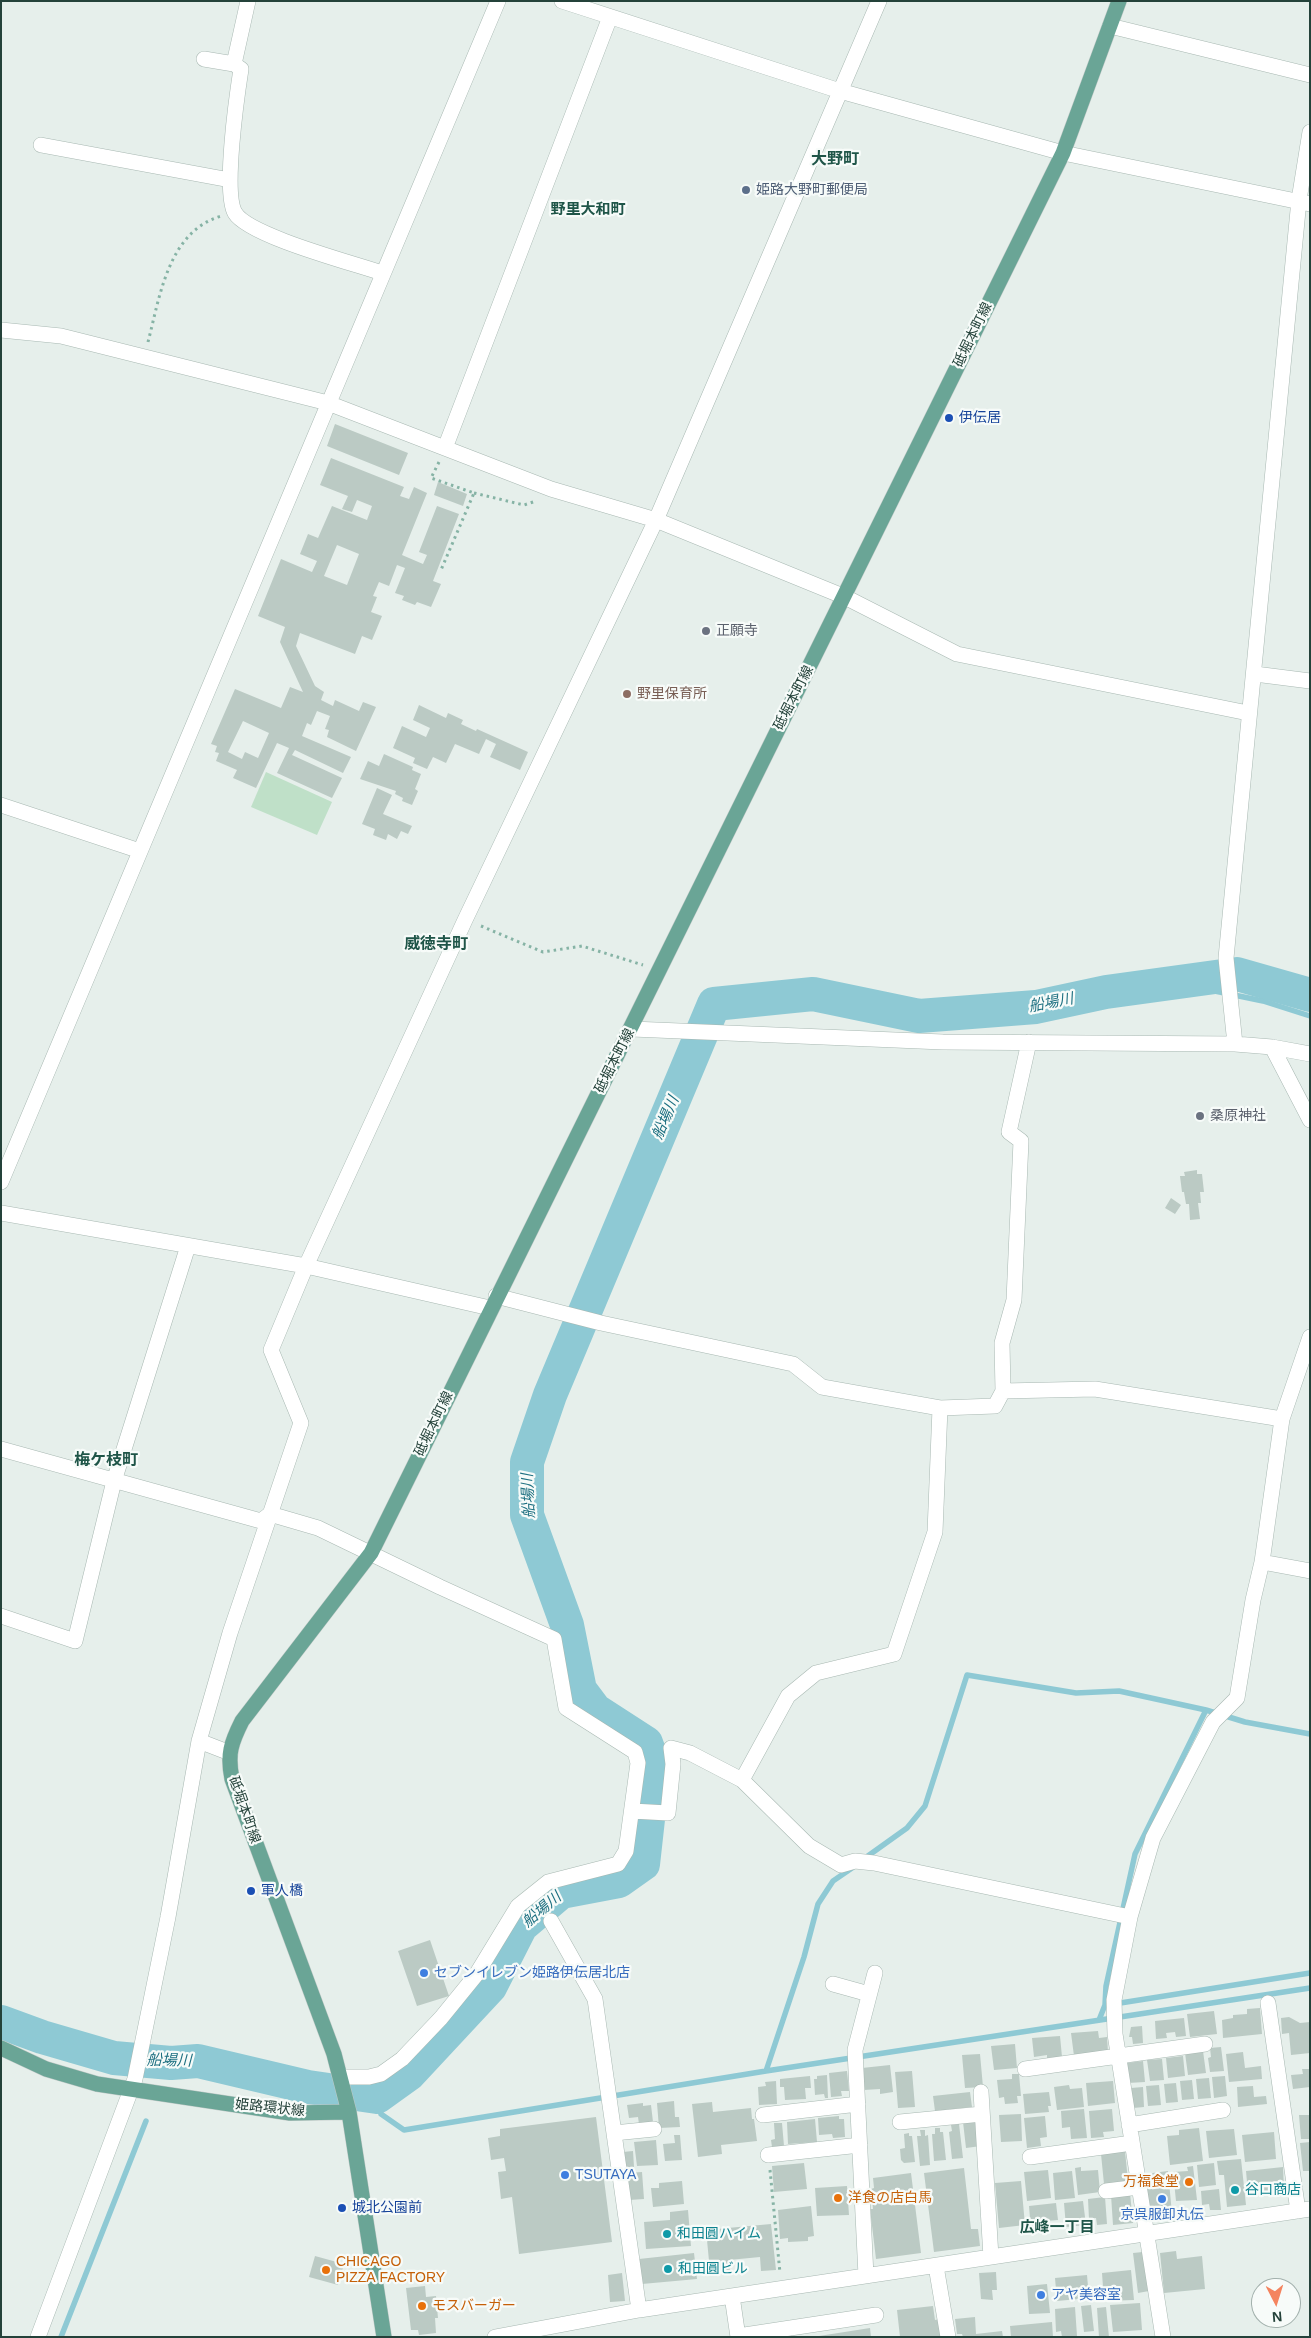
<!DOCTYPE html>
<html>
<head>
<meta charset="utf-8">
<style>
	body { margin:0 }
	#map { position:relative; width:1311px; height:2338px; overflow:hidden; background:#e6efeb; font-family:Arial,sans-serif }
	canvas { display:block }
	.frame { position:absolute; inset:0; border:2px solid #24423a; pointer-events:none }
	.north { position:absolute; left:1251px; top:2278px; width:50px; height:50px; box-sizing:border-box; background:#f7fbf9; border:1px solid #a3b1ad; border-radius:50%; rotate:175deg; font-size:14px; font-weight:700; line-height:20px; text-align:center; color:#24423a }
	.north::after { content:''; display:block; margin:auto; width:18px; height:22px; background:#f4845f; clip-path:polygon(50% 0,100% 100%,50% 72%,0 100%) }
</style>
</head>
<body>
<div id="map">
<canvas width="1311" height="2338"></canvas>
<div class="frame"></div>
<div class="north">N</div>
</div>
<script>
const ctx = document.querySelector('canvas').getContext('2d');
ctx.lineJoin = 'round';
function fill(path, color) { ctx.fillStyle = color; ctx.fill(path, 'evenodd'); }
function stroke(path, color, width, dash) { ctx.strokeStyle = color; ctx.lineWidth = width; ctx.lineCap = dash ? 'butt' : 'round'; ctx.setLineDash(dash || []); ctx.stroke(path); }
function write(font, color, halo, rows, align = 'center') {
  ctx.font = font + ' Arial,"Noto Sans JP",sans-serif'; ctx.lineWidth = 4.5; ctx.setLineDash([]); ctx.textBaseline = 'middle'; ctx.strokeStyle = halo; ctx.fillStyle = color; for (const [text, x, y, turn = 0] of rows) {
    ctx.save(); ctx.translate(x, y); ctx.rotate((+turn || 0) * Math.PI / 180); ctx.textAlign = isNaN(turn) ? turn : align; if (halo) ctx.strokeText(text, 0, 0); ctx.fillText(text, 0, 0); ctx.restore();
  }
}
const green = new Path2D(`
	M 266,772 L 332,802 L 317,835 L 251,807 Z`);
const stream = new Path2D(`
	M 1106,992 L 1166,995 L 1210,990 L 1263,1001 L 1310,1016
	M 865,1858 L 907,1828 L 925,1806 L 967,1675 L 1076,1693 L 1119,1691 L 1206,1710
	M 1114,2004 L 1310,1973
	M 1099,2020 L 1105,2005 L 1106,1986 L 1135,1854 L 1206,1710 L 1245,1722 L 1310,1734
	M 766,2071 L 804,1957 L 818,1904 L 833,1881 L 852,1868
	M 377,2097 L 381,2114 L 404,2130 L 766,2071 L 1310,1988
	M 61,2337 L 146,2121`);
const river = new Path2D(`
	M 1,2022 L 42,2037 L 114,2058 L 171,2063 L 198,2061 L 308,2087 L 377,2097 L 409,2074 L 490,1987 L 521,1926 L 561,1892 L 619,1881 L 643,1864 L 654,1765 L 646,1743 L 595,1710 L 580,1690 L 567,1625 L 527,1515 L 527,1462 L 550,1395 L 714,1004 L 813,994 L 919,1016 L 1036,1007 L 1106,992 L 1237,974 L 1310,995`);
const building = new Path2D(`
	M 335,424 L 408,453 L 399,475 L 327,446 Z
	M 331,458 L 404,487 L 400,496 L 409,499 L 414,487 L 427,493 L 402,555 L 423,564 L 427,555 L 419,552 L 437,506 L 459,514 L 433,581 L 441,584 L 431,607 L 417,602 L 415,605 L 402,600 L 404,596 L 395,593 L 405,568 L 397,565 L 389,586 L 379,582 L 373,596 L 377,597 L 371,612 L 382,616 L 372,640 L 362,636 L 355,654 L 300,633 L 296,646 L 315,686 L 324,692 L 321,700 L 333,706 L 335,700 L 359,711 L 363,702 L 376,707 L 356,751 L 327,737 L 329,730 L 325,729 L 330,716 L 317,711 L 311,725 L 307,723 L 302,736 L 351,757 L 343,773 L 295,750 L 292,755 L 342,778 L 332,798 L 277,773 L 289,748 L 277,743 L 256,788 L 233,778 L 237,770 L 216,761 L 219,753 L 215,752 L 217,746 L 211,744 L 235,689 L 281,708 L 290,687 L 303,692 L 280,642 L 285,627 L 258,616 L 281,559 L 312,572 L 317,561 L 300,554 L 308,534 L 318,538 L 332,506 L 367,520 L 372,506 L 357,500 L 352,512 L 342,509 L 348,496 L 320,485 ZM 337,545 L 359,554 L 347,585 L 324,576 ZM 243,721 L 269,733 L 258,758 L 245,752 L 242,759 L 228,752 Z
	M 438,482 L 467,494 L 463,506 L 434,495 Z
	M 419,705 L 446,718 L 448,713 L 463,720 L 461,724 L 476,731 L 477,729 L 528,752 L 520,770 L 490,757 L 496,744 L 486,739 L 479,754 L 455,744 L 446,763 L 433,757 L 427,769 L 413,763 L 415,758 L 393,748 L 402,726 L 426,737 L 430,728 L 413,720 Z
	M 384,754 L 413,767 L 412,770 L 421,774 L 415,789 L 418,791 L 412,805 L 402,801 L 403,798 L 395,794 L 396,791 L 360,779 L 368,761 L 379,766 Z
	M 377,788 L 392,795 L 383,814 L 412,826 L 408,834 L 401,831 L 397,839 L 388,834 L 386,840 L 373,835 L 375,829 L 362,824 Z
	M 1197,1170 L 1197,1174 L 1202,1174 L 1204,1192 L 1200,1192 L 1201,1203 L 1198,1203 L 1200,1219 L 1190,1220 L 1189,1204 L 1186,1204 L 1184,1192 L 1182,1192 L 1180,1176 L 1185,1176 L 1184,1172 Z
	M 1171,1198 L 1181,1205 L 1175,1214 L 1165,1208 Z
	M 430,1940 L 449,1996 L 417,2006 L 398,1951 Z
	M 1260,2008 L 1262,2034 L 1223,2038 L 1222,2020 L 1233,2018 L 1233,2015 L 1247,2014 L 1247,2009 Z
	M 1214,2011 L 1217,2034 L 1190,2037 L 1187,2014 Z
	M 1289,2017 L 1300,2023 L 1310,2022 L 1310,2053 L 1291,2055 L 1289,2033 L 1282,2034 L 1281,2018 Z
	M 1184,2018 L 1186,2036 L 1176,2037 L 1175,2032 L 1166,2033 L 1167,2038 L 1156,2039 L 1155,2021 Z
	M 1142,2026 L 1143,2043 L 1133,2044 L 1132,2037 L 1129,2037 L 1131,2027 Z
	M 1098,2031 L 1099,2038 L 1107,2037 L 1108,2052 L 1074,2056 L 1071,2033 Z
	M 1060,2036 L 1062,2057 L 1047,2058 L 1047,2055 L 1034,2057 L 1032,2038 Z
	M 1015,2044 L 1017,2068 L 994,2070 L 991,2046 Z
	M 1221,2047 L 1224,2071 L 1210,2072 L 1208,2058 L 1211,2057 L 1210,2048 Z
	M 1203,2051 L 1206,2073 L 1188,2075 L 1185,2053 Z
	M 1243,2052 L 1245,2068 L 1261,2066 L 1262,2079 L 1229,2082 L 1226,2054 Z
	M 980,2054 L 983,2087 L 965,2088 L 962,2055 Z
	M 1183,2056 L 1185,2076 L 1168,2078 L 1166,2058 Z
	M 1162,2059 L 1164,2080 L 1150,2081 L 1147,2060 Z
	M 1143,2061 L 1145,2082 L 1128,2083 L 1127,2063 Z
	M 890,2065 L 893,2092 L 880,2094 L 880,2089 L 864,2090 L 862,2068 Z
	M 1302,2069 L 1310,2069 L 1310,2087 L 1293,2089 L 1291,2075 L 1303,2074 Z
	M 847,2071 L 849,2091 L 841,2091 L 842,2096 L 831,2097 L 829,2073 Z
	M 912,2071 L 915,2107 L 898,2108 L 895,2072 Z
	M 1012,2074 L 1019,2074 L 1021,2096 L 1017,2096 L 1018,2103 L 1005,2104 L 1004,2097 L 999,2098 L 997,2080 L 1012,2079 Z
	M 827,2075 L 828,2098 L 825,2098 L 824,2094 L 815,2095 L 814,2079 L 817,2079 L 817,2076 Z
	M 810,2076 L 811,2088 L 805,2088 L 806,2099 L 785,2100 L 784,2087 L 780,2087 L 780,2079 Z
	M 1225,2076 L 1227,2096 L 1214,2098 L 1212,2077 Z
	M 1209,2078 L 1211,2098 L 1198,2099 L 1196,2079 Z
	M 1192,2080 L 1194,2099 L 1182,2100 L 1180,2081 Z
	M 776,2081 L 777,2104 L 759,2105 L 758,2087 L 766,2086 L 765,2082 Z
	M 1113,2081 L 1115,2103 L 1088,2106 L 1086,2083 Z
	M 1176,2083 L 1178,2102 L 1166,2103 L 1164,2084 Z
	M 1069,2085 L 1070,2089 L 1082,2088 L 1084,2107 L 1057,2110 L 1054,2087 Z
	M 1159,2085 L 1161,2105 L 1148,2106 L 1146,2086 Z
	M 1253,2086 L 1254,2097 L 1266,2096 L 1267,2104 L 1238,2107 L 1237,2087 Z
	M 1143,2087 L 1144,2107 L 1133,2108 L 1131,2088 Z
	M 970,2092 L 972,2107 L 935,2111 L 933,2096 Z
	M 1049,2092 L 1051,2106 L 1048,2106 L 1049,2112 L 1025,2114 L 1023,2094 Z
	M 674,2101 L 675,2117 L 679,2117 L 680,2127 L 659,2128 L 657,2103 Z
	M 712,2102 L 713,2112 L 751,2108 L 752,2119 L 754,2119 L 757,2141 L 721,2145 L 722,2154 L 698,2157 L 692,2104 Z
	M 643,2103 L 643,2106 L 651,2105 L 653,2122 L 639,2124 L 638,2117 L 629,2118 L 627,2105 Z
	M 1084,2109 L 1087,2138 L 1071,2139 L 1070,2127 L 1062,2128 L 1061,2111 Z
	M 1112,2109 L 1114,2131 L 1103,2132 L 1104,2137 L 1091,2138 L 1089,2111 Z
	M 1021,2114 L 1022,2141 L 1001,2142 L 999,2115 Z
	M 1299,2115 L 1310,2115 L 1310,2139 L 1301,2139 Z
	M 839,2116 L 839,2119 L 844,2119 L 845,2137 L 833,2138 L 832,2134 L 819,2135 L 818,2118 Z
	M 1045,2116 L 1047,2137 L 1040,2138 L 1041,2146 L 1027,2148 L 1024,2118 Z
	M 596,2117 L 612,2242 L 519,2254 L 512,2197 L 501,2199 L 498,2172 L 506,2171 L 504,2158 L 491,2160 L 488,2138 L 500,2136 L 500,2129 Z
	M 815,2119 L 817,2142 L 788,2144 L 787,2122 Z
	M 978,2120 L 981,2146 L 966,2148 L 963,2122 Z
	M 774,2123 L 782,2123 L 784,2146 L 772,2147 L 771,2140 L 775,2139 Z
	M 959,2124 L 963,2158 L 952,2159 L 949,2132 L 952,2131 L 951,2125 Z
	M 935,2128 L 940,2128 L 940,2132 L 943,2132 L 946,2160 L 934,2161 L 932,2134 L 935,2134 Z
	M 1199,2128 L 1203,2161 L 1170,2165 L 1167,2136 L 1179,2135 L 1179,2130 Z
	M 1234,2129 L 1237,2155 L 1209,2158 L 1206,2131 Z
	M 920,2130 L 925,2130 L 925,2136 L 928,2135 L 930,2165 L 920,2166 L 917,2136 L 921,2136 Z
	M 1274,2132 L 1276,2159 L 1245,2162 L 1242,2135 Z
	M 909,2133 L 909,2136 L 912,2136 L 915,2162 L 904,2163 L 901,2160 L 900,2149 L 905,2148 L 904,2134 Z
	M 674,2135 L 680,2135 L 682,2160 L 665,2161 L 663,2144 L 675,2143 Z
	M 656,2140 L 658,2165 L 637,2166 L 634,2142 Z
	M 1310,2142 L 1310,2171 L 1303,2171 L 1300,2143 Z
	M 633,2151 L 634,2167 L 624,2168 L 623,2152 Z
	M 1125,2151 L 1128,2181 L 1104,2184 L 1101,2154 Z
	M 1241,2159 L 1246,2205 L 1227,2207 L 1224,2175 L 1219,2175 L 1217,2161 Z
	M 804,2163 L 807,2189 L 774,2192 L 772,2166 Z
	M 1214,2163 L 1216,2185 L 1199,2187 L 1197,2165 Z
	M 1193,2166 L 1197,2200 L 1176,2201 L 1173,2172 L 1188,2171 L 1187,2167 Z
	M 1081,2167 L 1081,2171 L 1098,2170 L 1100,2192 L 1078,2195 L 1075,2168 Z
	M 1283,2167 L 1284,2189 L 1248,2193 L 1246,2171 Z
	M 964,2168 L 971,2229 L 978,2229 L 980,2246 L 934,2252 L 924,2173 Z
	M 1048,2170 L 1051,2198 L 1027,2201 L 1024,2172 Z
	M 1072,2171 L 1075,2198 L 1055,2200 L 1053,2173 Z
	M 1168,2171 L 1172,2214 L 1149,2216 L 1145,2174 Z
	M 642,2172 L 644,2199 L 629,2200 L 627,2173 Z
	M 911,2173 L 921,2253 L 876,2259 L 870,2209 L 873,2209 L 871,2189 L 874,2188 L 873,2178 Z
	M 682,2181 L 684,2204 L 653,2207 L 651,2188 L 659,2188 L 659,2183 Z
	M 1021,2181 L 1025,2225 L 999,2228 L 995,2183 Z
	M 847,2186 L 849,2215 L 817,2216 L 815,2188 Z
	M 1219,2189 L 1221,2210 L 1210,2210 L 1209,2204 L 1202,2205 L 1201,2191 Z
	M 1130,2193 L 1133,2223 L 1113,2225 L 1111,2195 Z
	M 1105,2197 L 1107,2224 L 1097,2225 L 1096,2218 L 1089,2219 L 1088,2199 Z
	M 1083,2201 L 1086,2225 L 1066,2227 L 1064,2203 Z
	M 1056,2203 L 1058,2220 L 1046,2221 L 1047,2229 L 1031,2231 L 1029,2206 Z
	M 811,2206 L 814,2236 L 808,2237 L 808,2241 L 788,2242 L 788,2238 L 780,2239 L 778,2210 Z
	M 688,2210 L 691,2246 L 646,2249 L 644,2222 L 670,2220 L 670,2212 Z
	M 771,2224 L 776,2270 L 761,2271 L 760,2257 L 729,2260 L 730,2270 L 710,2271 L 706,2230 Z
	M 1176,2251 L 1177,2259 L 1202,2256 L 1205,2289 L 1164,2293 L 1160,2253 Z
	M 1143,2252 L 1149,2291 L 1138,2293 L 1133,2253 Z
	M 694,2253 L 697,2279 L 642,2284 L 639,2259 Z
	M 315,2256 L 344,2264 L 338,2285 L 309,2277 Z
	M 1131,2270 L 1134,2300 L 1104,2301 L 1102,2273 Z
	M 996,2272 L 997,2290 L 992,2290 L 993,2300 L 981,2299 L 979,2273 Z
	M 622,2273 L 625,2301 L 610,2302 L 608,2275 Z
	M 1087,2275 L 1089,2298 L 1057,2301 L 1055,2278 Z
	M 1047,2284 L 1050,2313 L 1029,2314 L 1027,2286 Z
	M 425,2286 L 426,2297 L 436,2296 L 438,2318 L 435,2318 L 436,2333 L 419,2335 L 418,2330 L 411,2330 L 406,2288 Z
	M 1140,2303 L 1142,2330 L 1113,2332 L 1110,2305 Z
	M 1091,2305 L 1094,2331 L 1084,2332 L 1081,2306 Z
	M 933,2306 L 935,2320 L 939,2319 L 941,2337 L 900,2337 L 897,2310 Z
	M 1075,2307 L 1077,2336 L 1062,2337 L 1061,2331 L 1056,2332 L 1055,2309 Z
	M 1106,2307 L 1109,2337 L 1099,2337 L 1097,2308 Z
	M 975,2317 L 976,2334 L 1002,2331 L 1003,2337 L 963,2337 L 962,2334 L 957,2334 L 955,2319 Z
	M 1052,2322 L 1053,2337 L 1011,2337 L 1010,2326 Z
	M 870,2328 L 871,2337 L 819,2337 L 819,2336 Z`);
const path = new Path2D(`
	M 148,342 C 160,296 168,232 221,216
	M 439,462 L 431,478 L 474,493 L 441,570
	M 474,493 L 524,505 L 536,501
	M 481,926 L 543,952 L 582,946 L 643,965
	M 770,2170 L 780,2273`);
const minor = new Path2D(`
	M 248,1 L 234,64 L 241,69 C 237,95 223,192 235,213 C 249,236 353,263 382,273
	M 562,1 L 840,91 L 1063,153 L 1310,204
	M 1110,26 L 1310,75
	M 204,59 L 234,64
	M 41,145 L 230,180
	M 1,330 L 61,336 L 328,403 L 551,489 L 656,520 L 845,597 L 957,654 L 1248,713
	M 445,448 L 610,17
	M 1255,674 L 1310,681
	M 1,805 L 140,851
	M 632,1029 L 943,1042 L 1235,1044 L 1272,1047 L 1310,1054
	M 1235,1044 L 1226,958 L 1299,200 L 1310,132
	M 1272,1047 L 1310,1120
	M 1,1182 L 498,1
	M 1,1213 L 306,1266 L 490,1308
	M 496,1296 L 601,1323 L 793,1364 L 822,1387 L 940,1408 L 995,1406 L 1003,1391 L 1095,1389 L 1282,1419
	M 1003,1391 L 1002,1343 L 1014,1300 L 1021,1141 L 1009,1132 L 1029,1042
	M 1,1449 L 261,1521 L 270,1514
	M 270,1514 L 318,1528 L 440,1587 L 554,1639 L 566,1708 L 635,1752 L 638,1763 L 626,1851 L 618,1864 L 548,1882 L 518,1906 L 476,1975 L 441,2018 L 402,2059 L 381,2074 L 369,2077 L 341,2077
	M 1262,1562 L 1310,1571
	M 1,1616 L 75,1641 L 114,1481 L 188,1246
	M 199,1741 L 230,1753
	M 742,1780 L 788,1696 L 816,1673 L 894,1654 L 935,1532 L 940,1408
	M 632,1811 L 668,1813 L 673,1764 L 671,1748 L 690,1753 L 742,1780 L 809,1846 L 841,1865 L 855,1861 L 874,1863 L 1130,1917
	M 551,1921 L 595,1999 L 639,2310
	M 833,1984 L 869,1994
	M 1268,2003 L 1298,2211
	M 1025,2069 L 1205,2044
	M 981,2092 L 991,2257
	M 763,2115 L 858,2104
	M 900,2122 L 982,2114
	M 1129,2125 L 1223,2110
	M 614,2133 L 654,2129
	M 768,2155 L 860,2145
	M 1030,2157 L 1132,2143
	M 1106,2191 L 1139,2187
	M 936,2266 L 948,2337
	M 866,2276 L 855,2050 L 875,1973
	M 732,2296 L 738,2337
	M 738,2336 L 876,2315
	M 38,2337 L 135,2079 L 168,1917 L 199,1741 L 230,1633 L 301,1423 L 271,1350 L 306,1266 L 465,920 L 656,520 L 879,1
	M 495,2337 L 639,2310 L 1310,2209
	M 1163,2337 L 1115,2034 L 1114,2000 L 1130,1917 L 1153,1838 L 1213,1722 L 1237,1698 L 1253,1600 L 1262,1562 L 1282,1419 L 1310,1337`);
const major = new Path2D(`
	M 1,2048 L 46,2069 L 97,2084 L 290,2113 L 349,2112
	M 384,2337 L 349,2112 L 334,2054 L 232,1779 C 227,1754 231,1743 242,1721 L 371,1553 L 1063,153 L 1119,1`);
const markers = [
	[746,190,5,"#5c6f8a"],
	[949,418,5,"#1a4fb4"],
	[706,631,5,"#6b7280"],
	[627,694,5,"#8d6e63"],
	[1200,1116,5,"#6b7280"],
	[251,1891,5,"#1a4fb4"],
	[424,1973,5,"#3f7fe0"],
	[565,2175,5,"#3f7fe0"],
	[1189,2182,5,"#e8710a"],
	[1235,2190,5,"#0f9aa8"],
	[838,2198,5,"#e8710a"],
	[1162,2199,5,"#3f7fe0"],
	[342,2208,5,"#1a4fb4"],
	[667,2234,5,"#0f9aa8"],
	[668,2269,5,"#0f9aa8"],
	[326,2270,5,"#e8710a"],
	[1041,2295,5,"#3f7fe0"],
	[422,2306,5,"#e8710a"]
];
const serviceNames = [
	["姫路大野町郵便局",756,190]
];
const streetNames = [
	["砥堀本町線",973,335,-64],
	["砥堀本町線",794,698,-63],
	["砥堀本町線",615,1061,-63],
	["砥堀本町線",434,1424,-64],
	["砥堀本町線",244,1810,71],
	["姫路環状線",270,2108,6]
];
const transitNames = [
	["伊伝居",959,418],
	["軍人橋",261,1891],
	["城北公園前",352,2208]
];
const worshipNames = [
	["正願寺",716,631],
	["桑原神社",1210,1116]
];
const educationNames = [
	["野里保育所",637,694]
];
const shopNames = [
	["セブンイレブン姫路伊伝居北店",434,1973],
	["TSUTAYA",575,2175],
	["京呉服卸丸伝",1162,2215,"center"],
	["アヤ美容室",1051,2295]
];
const foodNames = [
	["万福食堂",1179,2182,"right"],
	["洋食の店白馬",848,2198],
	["CHICAGO",336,2262],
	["PIZZA FACTORY",336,2278],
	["モスバーガー",432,2306]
];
const cultureNames = [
	["谷口商店",1245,2190],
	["和田圓ハイム",677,2234],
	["和田圓ビル",678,2269]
];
const neighbourhoodNames = [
	["野里大和町",588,210],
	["広峰一丁目",1057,2228]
];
const waterNames = [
	["船場川",1051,1003,-11],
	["船場川",666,1118,-67],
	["船場川",529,1496,-93],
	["船場川",542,1910,-40],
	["船場川",169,2061,1]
];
const quarterNames = [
	["大野町",835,160],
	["威徳寺町",436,945],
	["梅ケ枝町",106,1461]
];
fill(green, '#bfe0c8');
stroke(stream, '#8ec9d4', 5.5);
stroke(river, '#8ec9d4', 34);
fill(building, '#bbcac4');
stroke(minor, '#a8b8b2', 16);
stroke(major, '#c2cac8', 16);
stroke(path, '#86b3a5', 3, [2.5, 4]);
stroke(minor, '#fff', 15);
stroke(major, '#6aa596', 15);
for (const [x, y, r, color] of markers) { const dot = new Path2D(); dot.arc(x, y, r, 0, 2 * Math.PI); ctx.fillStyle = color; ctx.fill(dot); stroke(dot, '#f7fbf9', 2); }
write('14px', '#4e5e75', '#f7fbf9', serviceNames, 'left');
write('14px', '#24423a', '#f7fbf9', streetNames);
write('14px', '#164399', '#f7fbf9', transitNames, 'left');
write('14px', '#5b616d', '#f7fbf9', worshipNames, 'left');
write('14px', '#785e54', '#f7fbf9', educationNames, 'left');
write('14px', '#366cbe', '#f7fbf9', shopNames, 'left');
write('14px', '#c56008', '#f7fbf9', foodNames, 'left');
write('14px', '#0d838f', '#f7fbf9', cultureNames, 'left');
write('bold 15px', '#1f5548', '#f7fbf9', neighbourhoodNames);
write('italic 15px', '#1c6f80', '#f7fbf9', waterNames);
write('bold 16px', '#1f5548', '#f7fbf9', quarterNames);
</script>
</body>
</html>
